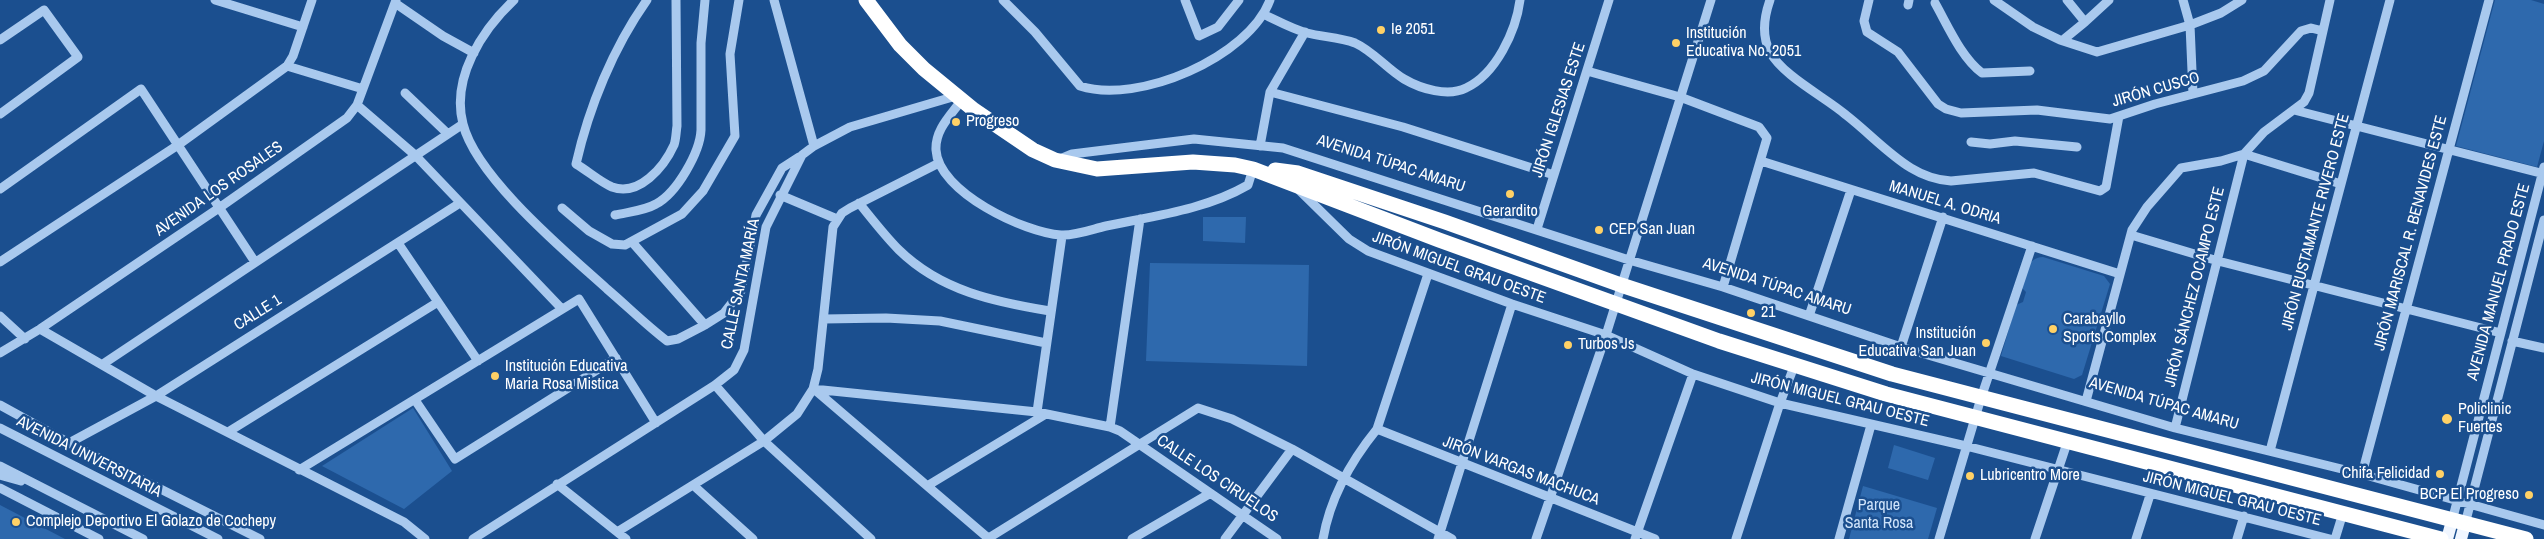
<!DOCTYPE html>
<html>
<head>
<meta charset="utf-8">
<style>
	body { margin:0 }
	canvas { display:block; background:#1b4f8f }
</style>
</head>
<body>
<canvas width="2544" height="539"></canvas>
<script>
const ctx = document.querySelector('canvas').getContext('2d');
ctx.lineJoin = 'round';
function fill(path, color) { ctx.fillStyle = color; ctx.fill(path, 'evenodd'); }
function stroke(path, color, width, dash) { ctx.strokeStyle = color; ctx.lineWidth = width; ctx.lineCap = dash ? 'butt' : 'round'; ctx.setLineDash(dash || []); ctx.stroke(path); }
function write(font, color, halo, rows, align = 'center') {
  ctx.font = font + ' "Archivo Narrow",sans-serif'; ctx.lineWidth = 5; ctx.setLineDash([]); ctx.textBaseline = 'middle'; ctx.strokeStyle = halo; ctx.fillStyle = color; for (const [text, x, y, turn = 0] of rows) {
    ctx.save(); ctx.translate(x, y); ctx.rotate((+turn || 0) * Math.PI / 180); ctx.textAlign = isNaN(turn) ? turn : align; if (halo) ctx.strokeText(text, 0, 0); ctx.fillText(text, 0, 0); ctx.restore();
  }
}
const green = new Path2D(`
	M 2495,0 L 2531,0 L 2544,4 L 2544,141 L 2537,167 L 2456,146 Z
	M 1203,217 L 1246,217 L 1245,243 L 1203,241 Z
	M 2043,257 L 2104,276 L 2110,284 L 2082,375 L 2074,379 L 2001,356 L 2016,305 L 2023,302 L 2026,292 L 2022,288 C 2026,274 2026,258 2043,257 Z
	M 1150,263 L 1309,265 L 1307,366 L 1146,361 Z
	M 413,408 L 452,471 L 404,509 L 322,466 Z
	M 1894,445 L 1935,458 L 1928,480 L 1888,468 Z
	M 1863,486 L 1937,508 L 1928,539 L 1849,539 Z
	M 0,505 L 65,539 L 0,539 Z`);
const minor = new Path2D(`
	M 215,0 L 303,27
	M 514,0 C 482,30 451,78 463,124 C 476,177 566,252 607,289 C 627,306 646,325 667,341 L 678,339 L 705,325 L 724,313 L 741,291 L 756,215 L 782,168 L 799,157
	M 647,0 C 613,48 589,107 576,164 C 588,171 600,182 612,187 C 639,197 664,167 674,145 C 676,140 676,132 677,126 L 676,0
	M 774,0 L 814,146
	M 1003,0 L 1035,32 L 1080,86 C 1138,105 1249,57 1270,0
	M 1185,0 L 1199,36 L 1218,27 L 1239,0
	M 1770,0 C 1764,17 1761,35 1770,52 C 1783,76 1825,97 1846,115 C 1868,132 1888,154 1911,168 C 1924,176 1936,180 1951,181 L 2034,173 L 2100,191 L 2106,187 L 2119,116
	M 1869,0 L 1864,21 L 1867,32 L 1898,52 L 1938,104 L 1946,109 L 1961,113 L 2037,110 L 2110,119 L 2155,104 L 2243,81 L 2264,71 L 2301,31 L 2311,28 L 2323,31
	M 1994,0 L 2033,27 L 2060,40 L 2097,52 L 2190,25 L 2221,13 L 2242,0
	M 2067,0 L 2085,22 L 2109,0
	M 2183,0 L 2190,25 L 2193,94
	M 395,3 L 443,36 L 474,53
	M 1935,3 C 1948,26 1961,57 1982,73 L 2030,71
	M 1908,5 L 1909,0
	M 1265,15 C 1278,21 1292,29 1307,33 C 1322,37 1340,37 1355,43 C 1373,51 1387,69 1404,79 C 1421,89 1448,97 1466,88 C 1496,74 1516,31 1520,0
	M 0,40 L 44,10 L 78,57 L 0,114
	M 2063,40 L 2085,22
	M 287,66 L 363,89
	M 1587,71 L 1680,97 L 1759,127 L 1767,138 L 1723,287
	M 1270,92 L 1403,127 L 1554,175
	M 405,93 L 448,134
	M 961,101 C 950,116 935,130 936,150 C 938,192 1025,233 1061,235 C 1075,236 1093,229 1106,226 C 1153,216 1205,210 1248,185 L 1253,169
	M 357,105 L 415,155 L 562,309
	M 2294,110 L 2544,174
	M 1971,142 L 1990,144 L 2015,141 L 2077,147
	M 1260,146 L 1270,92 L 1305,32
	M 1060,159 L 1072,154 L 1194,139 L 1283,148 L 1629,260 L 1723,287 L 1901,347 L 2175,428 L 2362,474 L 2544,525
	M 1761,161 L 2120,274
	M 0,189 L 141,89 L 255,262
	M 1299,190 L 1349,239 L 1368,251 L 1512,304 L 1606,335 L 1693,374 L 1780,403 L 1966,446 L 2330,539
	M 780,195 L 837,219
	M 859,203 C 872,219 885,236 899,250 C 941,291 995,302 1050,311
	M 562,208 L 589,231 L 612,244 L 625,245 L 682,214 L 703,191 L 735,136 L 730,54 L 739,0
	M 615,215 C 628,212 644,211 656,204 C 677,193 700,152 701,130 L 701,43 L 705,0
	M 1537,229 L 1609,0
	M 2131,235 L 2218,261 L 2501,333
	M 632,242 L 705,325
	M 398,243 L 478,361
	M 0,262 L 178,145 L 287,66 L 293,56 L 312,0
	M 0,316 L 25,339
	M 1809,316 L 1851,190
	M 824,319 L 886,318 L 940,321 L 1046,343
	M 40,329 L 156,396 L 404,522 L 425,539
	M 2512,341 L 2544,348
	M 1901,347 L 1943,217
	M 0,353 L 40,329 L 219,208 L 347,118 L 357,105 L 396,0
	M 103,364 L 463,124
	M 715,385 L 764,441 L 871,539
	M 813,389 L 1037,412 L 1110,427 L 1120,431 L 1277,539
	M 814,389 L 988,538
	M 415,400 L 455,459 L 616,358
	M 2086,401 L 2132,230 L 2147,207 L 2181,168 L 2221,161 L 2244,154 L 2264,132 L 2304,102 L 2309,93 L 2330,0
	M 0,405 L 69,443 L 260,539
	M 1037,412 L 1062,236
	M 1110,427 L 1140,219
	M 0,428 L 218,539
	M 2175,428 L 2244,154 L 2341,184
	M 1377,429 L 1655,539
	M 228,432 L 438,302
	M 69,443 L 156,396 L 460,203
	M 2270,451 L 2390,0
	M 0,466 L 143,539
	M 299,470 L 579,299 L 656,423
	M 2362,474 L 2489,0
	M 0,475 L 21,481
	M 557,484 L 626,539
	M 693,485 L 753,539
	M 927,486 L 1046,414
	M 0,488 L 99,539
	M 2452,521 L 2544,167
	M 2465,524 L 2544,220
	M 617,532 L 764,441 L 797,414 L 813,389 L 818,369 L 833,227 L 842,213 L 850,208 L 939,163
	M 473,539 L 715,385 L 734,370 L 744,350 L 766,227 L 802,155 L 814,146 L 850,127 L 956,96
	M 987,539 L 1198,408 L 1232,419 L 1292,449 L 1452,539
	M 1132,539 L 1209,494
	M 1225,539 L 1292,449
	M 1323,539 C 1330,498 1351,461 1377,429 L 1428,274
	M 1438,539 L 1512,304
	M 1536,539 L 1606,335 L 1711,0
	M 1635,539 L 1693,374
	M 1736,539 L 1780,403 L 1795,364
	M 1839,539 L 1871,425
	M 1939,539 L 1981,398 L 2032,246
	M 2035,539 L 2068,440
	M 2136,539 L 2150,495
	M 2237,539 L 2244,516
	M 2335,539 L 2343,513`);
const major = new Path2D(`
	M 2447,539 L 2452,521
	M 2461,539 L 2465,524`);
const highway = new Path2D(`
	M 866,0 L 900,45 L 924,69 L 974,110 L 1033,150 L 1055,160 L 1097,169 L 1193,162 L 1235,165 L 1253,169 L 1439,240 L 1719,341 L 1886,394 L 2441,539
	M 1275,170 L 1298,173 L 1445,222 L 1621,285 L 1892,374 L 2526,539`);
const markers = [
	[1381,30,5,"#ffd166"],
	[1676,43,5,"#ffd166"],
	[956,122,5,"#ffd166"],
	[1510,194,5,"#ffd166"],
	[1599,230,5,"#ffd166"],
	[1751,313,5,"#ffd166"],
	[2053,329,5,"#ffd166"],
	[1986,343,5,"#ffd166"],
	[1568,345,5,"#ffd166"],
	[495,376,5,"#ffd166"],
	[2447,419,6,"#ffd166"],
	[2440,474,5,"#ffd166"],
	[1970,476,5,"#ffd166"],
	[2529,495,5,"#ffd166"],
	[16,522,5,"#ffd166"]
];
const poiNames = [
	["Ie 2051",1391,30],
	["Institución",1686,34],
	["Educativa No. 2051",1686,52],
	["Progreso",966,122],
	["Gerardito",1510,212,"center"],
	["CEP San Juan",1609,230],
	["21",1761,313],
	["Carabayllo",2063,320],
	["Sports Complex",2063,338],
	["Institución",1976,334,"right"],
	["Educativa San Juan",1976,352,"right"],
	["Turbos Js",1578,345],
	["Institución Educativa",505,367],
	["Maria Rosa Mistica",505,385],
	["Policlinic",2458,410],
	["Fuertes",2458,428],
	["Chifa Felicidad",2430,474,"right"],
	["Lubricentro More",1980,476],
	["BCP El Progreso",2519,495,"right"],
	["Complejo Deportivo El Golazo de Cochepy",26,522]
];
const streetNames = [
	["JIRÓN CUSCO",2156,90,-16],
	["JIRÓN IGLESIAS ESTE",1559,110,-72],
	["AVENIDA TÚPAC AMARU",1391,164,18],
	["AVENIDA LOS ROSALES",219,189,-35],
	["MANUEL A. ODRIA",1945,203,17],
	["JIRÓN BUSTAMANTE RIVERO ESTE",2316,222,-75],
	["JIRÓN MARISCAL R. BENAVIDES ESTE",2411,233,-75],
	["JIRÓN MIGUEL GRAU OESTE",1459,268,20],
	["AVENIDA MANUEL PRADO ESTE",2499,282,-75],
	["CALLE SANTA MARÍA",741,284,-78],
	["AVENIDA TÚPAC AMARU",1777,287,18],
	["JIRÓN SÁNCHEZ OCAMPO ESTE",2195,287,-76],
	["CALLE 1",258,313,-32],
	["JIRÓN MIGUEL GRAU OESTE",1840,400,14],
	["AVENIDA TÚPAC AMARU",2164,404,16],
	["AVENIDA UNIVERSITARIA",89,457,27],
	["JIRÓN VARGAS MACHUCA",1521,471,21],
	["CALLE LOS CIRUELOS",1217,479,34],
	["JIRÓN MIGUEL GRAU OESTE",2232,499,14]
];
const parkNames = [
	["Parque",1879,506],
	["Santa Rosa",1879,524]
];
fill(green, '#2e69ad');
stroke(minor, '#a9c9ee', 9);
stroke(major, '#f0f6ff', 12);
stroke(highway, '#fff', 15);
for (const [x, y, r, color] of markers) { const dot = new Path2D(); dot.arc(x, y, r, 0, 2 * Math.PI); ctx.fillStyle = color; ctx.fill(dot); stroke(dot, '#1b4f8f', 2); }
write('16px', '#fff', '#1b4f8f', poiNames, 'left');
write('16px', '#fff', '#1b4f8f', streetNames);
write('16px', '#cfe3fa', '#1b4f8f', parkNames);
</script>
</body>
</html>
